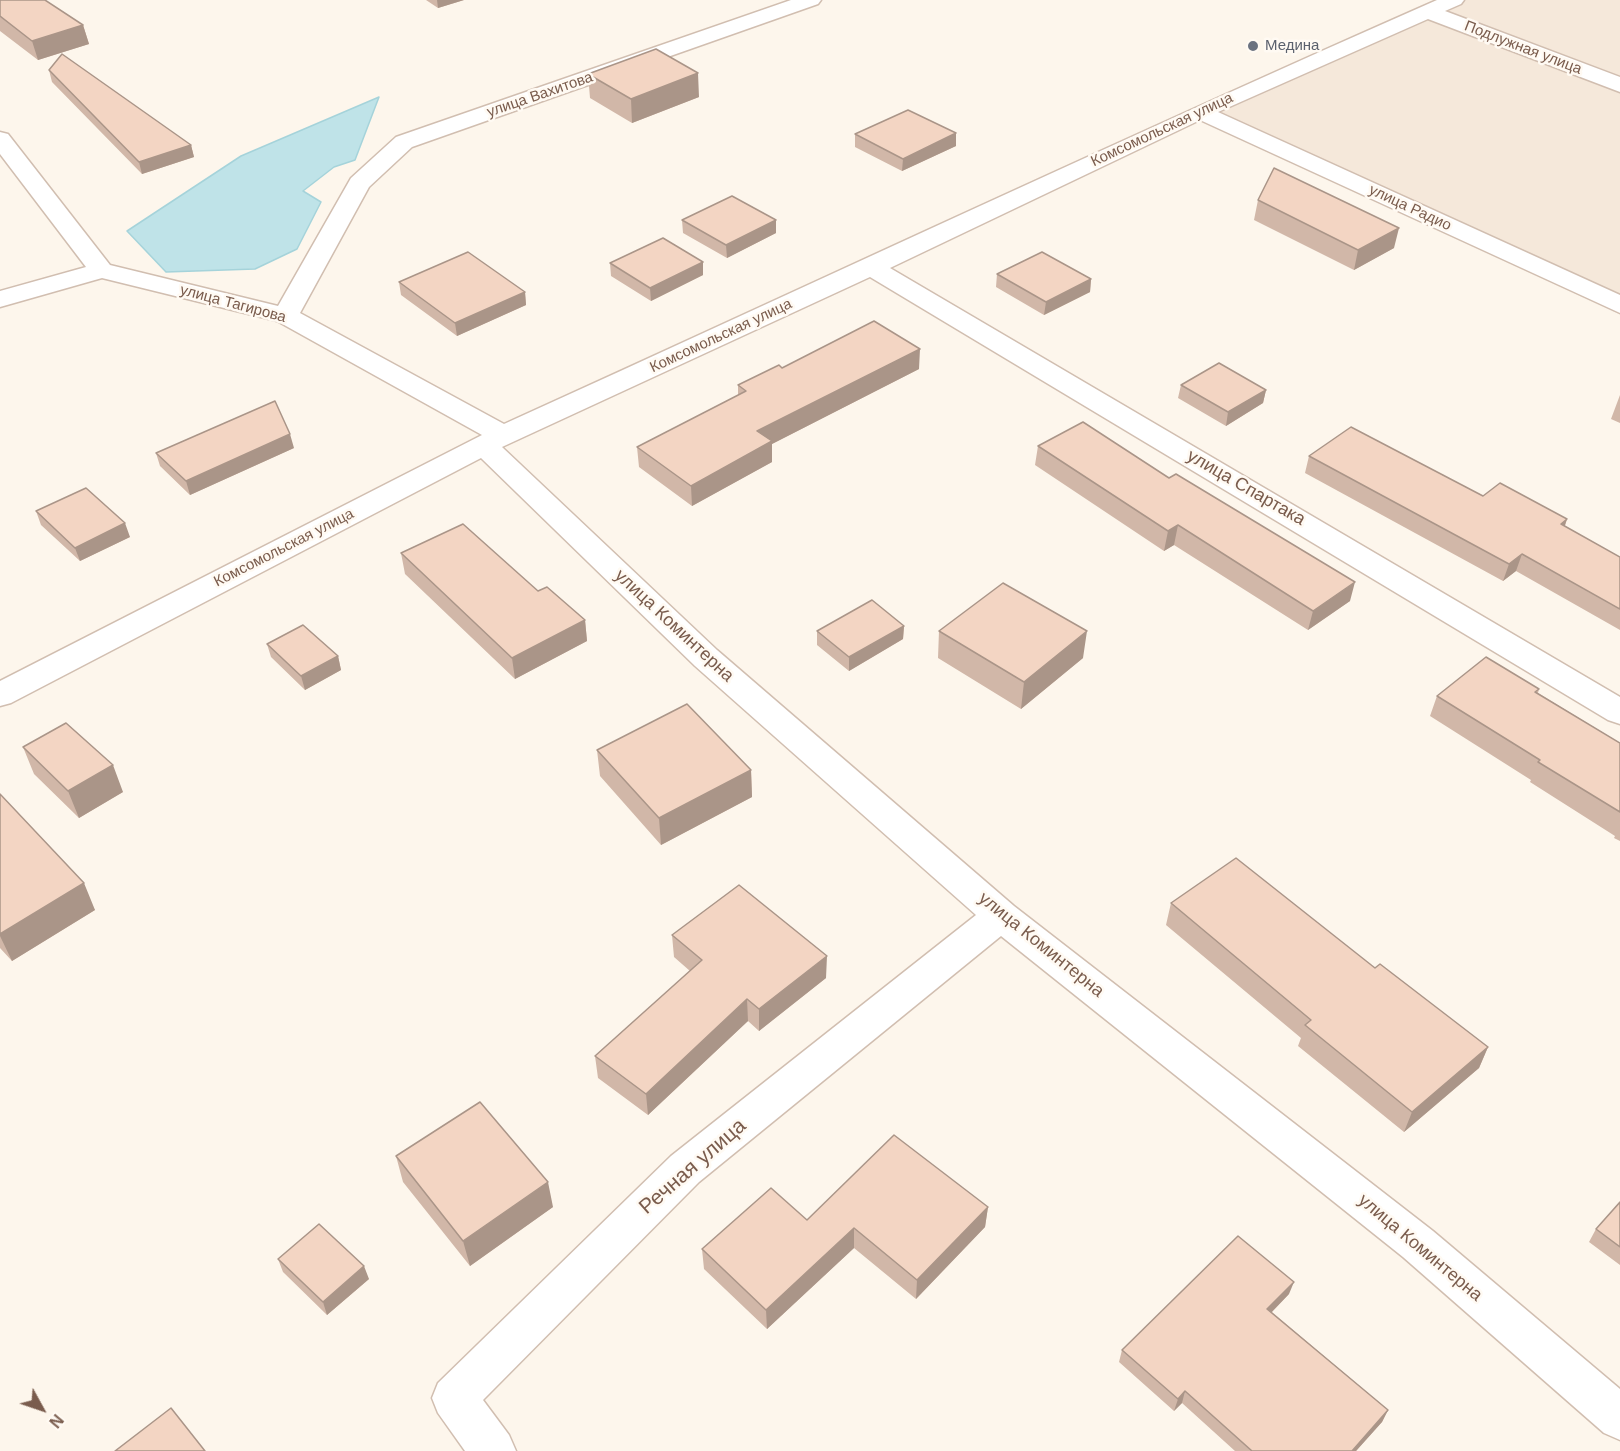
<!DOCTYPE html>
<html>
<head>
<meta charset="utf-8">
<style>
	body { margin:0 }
	#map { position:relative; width:1620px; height:1451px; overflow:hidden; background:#fdf6ec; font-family:Arial,sans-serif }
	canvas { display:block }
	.north { position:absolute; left:12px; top:1379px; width:60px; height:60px; -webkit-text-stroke:4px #fffaf3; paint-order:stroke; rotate:130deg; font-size:16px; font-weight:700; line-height:24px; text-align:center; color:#7a5c4d }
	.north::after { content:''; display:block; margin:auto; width:21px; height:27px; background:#7a5c4d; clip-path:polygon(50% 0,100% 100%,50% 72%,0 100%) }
</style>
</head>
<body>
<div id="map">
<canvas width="1620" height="1451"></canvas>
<div class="north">N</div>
</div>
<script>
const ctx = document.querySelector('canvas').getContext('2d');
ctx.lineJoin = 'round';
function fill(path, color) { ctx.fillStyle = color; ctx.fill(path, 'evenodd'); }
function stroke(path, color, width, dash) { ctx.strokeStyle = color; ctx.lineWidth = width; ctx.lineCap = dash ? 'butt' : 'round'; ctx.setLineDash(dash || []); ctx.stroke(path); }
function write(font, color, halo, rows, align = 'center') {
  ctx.font = font + ' Arial,sans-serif'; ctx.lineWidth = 5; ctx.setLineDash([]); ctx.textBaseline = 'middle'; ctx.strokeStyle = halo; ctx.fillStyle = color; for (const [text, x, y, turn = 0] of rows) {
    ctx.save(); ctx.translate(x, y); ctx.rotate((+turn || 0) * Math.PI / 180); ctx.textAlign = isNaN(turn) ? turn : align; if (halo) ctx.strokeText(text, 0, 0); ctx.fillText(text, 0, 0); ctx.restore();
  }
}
const residential = new Path2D(`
	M 1454,0 L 1620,0 L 1620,298 L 1200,112 Z`);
const water = new Path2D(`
	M 379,97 L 355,160 L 334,167 L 303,191 L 321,202 L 297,249 L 255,269 L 166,272 L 127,231 L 241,156 Z`);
const minor = new Path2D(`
	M 791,0 L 821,0 L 818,4 L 412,147 L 369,187 L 300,313 L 504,424 C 815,283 1125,137 1437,0 L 1464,0 L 1461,4 L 1445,11 L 1620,77 L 1620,92 L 1428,19 L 1218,112 L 1620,295 L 1620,313 L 1200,120 L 890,268 L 1620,697 L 1620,724 L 1608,720 L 870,277 L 502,447 L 717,650 L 1014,906 L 1433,1231 L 1620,1389 L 1620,1440 L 1604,1433 L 1403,1257 L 1001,936 L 699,1182 L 483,1400 L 509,1435 L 516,1451 L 465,1451 L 438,1413 L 432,1398 L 438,1383 L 671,1156 L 976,915 L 695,666 L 481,458 L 11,703 L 0,706 L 0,681 L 482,435 L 277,321 L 102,278 L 0,307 L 0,291 L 86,267 L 0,154 L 0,132 L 8,134 L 110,265 L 278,306 L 351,178 L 396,137 Z`);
const wall = new Path2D(`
	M 0,0 L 83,25 L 89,44 L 38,60 L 0,31 Z
	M 426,0 L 464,0 L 438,8 Z
	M 49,70 L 191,145 L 194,157 L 142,174 L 52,82 Z
	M 588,74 L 699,97 L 632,123 L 590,98 Z
	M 956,133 L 956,146 L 902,171 L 855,147 L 855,134 Z
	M 1258,200 L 1394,248 L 1354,270 L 1254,220 Z
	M 682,220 L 776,220 L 776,233 L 727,258 L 683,233 Z
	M 703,262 L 703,275 L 651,301 L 611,276 L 610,263 Z
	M 997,274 L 1091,279 L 1090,292 L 1044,315 L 996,287 Z
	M 399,282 L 525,292 L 526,305 L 457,336 L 401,295 Z
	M 782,368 L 919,369 L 772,444 L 772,462 L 692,506 L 639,467 L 637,447 L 738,395 L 738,385 Z
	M 1181,385 L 1266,390 L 1263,403 L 1226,426 L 1178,398 Z
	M 1620,395 L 1620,423 L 1611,419 Z
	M 1038,446 L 1350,601 L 1308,630 L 1174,545 L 1164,551 L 1035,465 Z
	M 294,448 L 190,495 L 160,466 L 156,453 Z
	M 1309,456 L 1483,496 L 1567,519 L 1565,526 L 1620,557 L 1620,630 L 1516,571 L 1503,581 L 1305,473 Z
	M 36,511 L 130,537 L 80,561 L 41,525 Z
	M 401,553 L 538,591 L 585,620 L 587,641 L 515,679 L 405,574 Z
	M 904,626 L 903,639 L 849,671 L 817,645 L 817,631 Z
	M 939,631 L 1083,658 L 1021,709 L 938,658 Z
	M 267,644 L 338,656 L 341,670 L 305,690 L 271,657 Z
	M 1539,689 L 1538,693 L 1620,743 L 1620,841 L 1614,838 L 1615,836 L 1530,782 L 1531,780 L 1430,716 L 1437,696 Z
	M 23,747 L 123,792 L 79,818 L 34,774 Z
	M 597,750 L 751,770 L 752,797 L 661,845 L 600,776 Z
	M 0,794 L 95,910 L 12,961 L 0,948 Z
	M 1171,903 L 1375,968 L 1488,1047 L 1479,1068 L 1404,1132 L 1298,1046 L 1301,1038 L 1166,925 Z
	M 672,935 L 826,978 L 759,1031 L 748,1021 L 648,1115 L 598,1078 L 595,1056 L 690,971 L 674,957 Z
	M 396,1156 L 553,1207 L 470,1266 L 403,1182 Z
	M 1620,1202 L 1620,1265 L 1589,1242 L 1596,1229 Z
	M 988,1207 L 985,1227 L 916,1299 L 854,1248 L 767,1329 L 704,1269 L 702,1249 L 807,1220 Z
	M 278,1259 L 369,1279 L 327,1315 L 283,1272 Z
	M 1289,1294 L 1272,1312 L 1388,1410 L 1382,1422 L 1356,1451 L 1235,1451 L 1182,1403 L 1174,1411 L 1119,1362 L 1122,1350 Z`);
const shadedWall = new Path2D(`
	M 437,0 L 464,0 L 438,8 Z
	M 83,25 L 89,44 L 38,60 L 32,41 Z
	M 698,73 L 699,97 L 632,123 L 631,99 Z
	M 956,133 L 956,146 L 902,171 L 903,159 Z
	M 191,145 L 194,157 L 142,174 L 139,162 Z
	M 776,220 L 776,233 L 727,258 L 726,245 Z
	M 1399,228 L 1394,248 L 1354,270 L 1358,250 Z
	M 703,262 L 703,275 L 651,301 L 650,288 Z
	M 1091,279 L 1090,292 L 1044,315 L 1046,302 Z
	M 525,292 L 526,305 L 457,336 L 455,323 Z
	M 920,349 L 919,369 L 772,444 L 772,462 L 692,506 L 691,486 L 757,431 Z
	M 1266,390 L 1263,403 L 1226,426 L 1228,412 Z
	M 290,434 L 294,448 L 190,495 L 186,481 Z
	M 1567,519 L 1561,536 L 1561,524 Z
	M 125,523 L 130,537 L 80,561 L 75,548 Z
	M 1178,525 L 1174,545 L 1164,551 L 1168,531 Z
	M 1522,554 L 1516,571 L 1503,581 L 1509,564 Z
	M 1355,582 L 1350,601 L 1308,630 L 1313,611 Z
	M 585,620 L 587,641 L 515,679 L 512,658 Z
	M 904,626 L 903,639 L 849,671 L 849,657 Z
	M 1087,631 L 1083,658 L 1021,709 L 1024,682 Z
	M 338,656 L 341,670 L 305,690 L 301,676 Z
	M 113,765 L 123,792 L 79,818 L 68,791 Z
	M 751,770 L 752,797 L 661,845 L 659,818 Z
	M 84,883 L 95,910 L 12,961 L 0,936 L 0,934 Z
	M 827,956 L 826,978 L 759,1031 L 759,1009 Z
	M 747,999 L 748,1021 L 648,1115 L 646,1094 Z
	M 1488,1047 L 1479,1068 L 1404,1132 L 1412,1112 Z
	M 548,1182 L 553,1207 L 470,1266 L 463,1241 Z
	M 988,1207 L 985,1227 L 916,1299 L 917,1280 Z
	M 854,1228 L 854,1248 L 767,1329 L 766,1310 Z
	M 364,1266 L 369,1279 L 327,1315 L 323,1302 Z
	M 1294,1282 L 1289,1294 L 1263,1321 L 1267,1309 Z
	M 1185,1391 L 1182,1403 L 1174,1411 L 1178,1399 Z
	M 1388,1410 L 1382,1422 L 1356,1451 L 1352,1451 Z`);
const building = new Path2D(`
	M 0,0 L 45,0 L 83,25 L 32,41 L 0,16 Z
	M 656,49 L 698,73 L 631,99 L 588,74 Z
	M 62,54 L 191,145 L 139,162 L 49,70 Z
	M 908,110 L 956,133 L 903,159 L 855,134 Z
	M 1274,168 L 1399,228 L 1358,250 L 1258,200 Z
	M 732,196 L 776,220 L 726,245 L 682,220 Z
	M 663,238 L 703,262 L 650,288 L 610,263 Z
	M 468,252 L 525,292 L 455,323 L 399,282 Z
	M 1042,252 L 1091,279 L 1046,302 L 997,274 Z
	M 874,321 L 920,349 L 757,431 L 772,441 L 691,486 L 637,447 L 746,391 L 738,385 L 779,365 L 782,368 Z
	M 1219,363 L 1266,390 L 1228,412 L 1181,385 Z
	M 275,401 L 290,434 L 186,481 L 156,453 Z
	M 1083,422 L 1169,478 L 1176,474 L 1355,582 L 1313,611 L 1178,525 L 1168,531 L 1038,446 Z
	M 1351,427 L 1483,496 L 1500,483 L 1567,519 L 1561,524 L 1620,557 L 1620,609 L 1522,554 L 1509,564 L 1309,456 Z
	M 86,488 L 125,523 L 75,548 L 36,511 Z
	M 463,524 L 538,591 L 547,587 L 585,620 L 512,658 L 401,553 Z
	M 1003,583 L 1087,631 L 1024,682 L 939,631 Z
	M 872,600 L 904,626 L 849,657 L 817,631 Z
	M 303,625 L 338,656 L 301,676 L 267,644 Z
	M 1486,657 L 1539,689 L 1535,692 L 1620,743 L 1620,812 L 1538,762 L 1540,760 L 1437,696 Z
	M 687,704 L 751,770 L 659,818 L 597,750 Z
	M 66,723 L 113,765 L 68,791 L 23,747 Z
	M 0,794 L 84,883 L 0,934 Z
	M 1236,858 L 1375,968 L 1380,964 L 1488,1047 L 1412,1112 L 1305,1025 L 1311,1020 L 1171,903 Z
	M 739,885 L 827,956 L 759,1009 L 747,999 L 646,1094 L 595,1056 L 702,960 L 672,935 Z
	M 480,1102 L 548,1182 L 463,1241 L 396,1156 Z
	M 894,1135 L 988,1207 L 917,1280 L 854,1228 L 766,1310 L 702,1249 L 771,1188 L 807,1220 Z
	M 1620,1202 L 1620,1247 L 1596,1229 Z
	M 319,1224 L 364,1266 L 323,1302 L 278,1259 Z
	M 1238,1236 L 1294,1282 L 1267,1309 L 1388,1410 L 1352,1451 L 1252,1451 L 1185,1391 L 1178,1399 L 1122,1350 Z
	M 171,1408 L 205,1451 L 115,1451 Z`);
const markers = [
	[1253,46,6,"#6b7280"]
];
const farWorshipnames = [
	["Медина",1265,46]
];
const farStreetnames = [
	["Подлужная улица",1523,48,21],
	["улица Вахитова",540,95,-19],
	["Комсомольская улица",1162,130,-25],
	["улица Радио",1410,208,25],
	["улица Тагирова",233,304,15],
	["Комсомольская улица",721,336,-25],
	["Комсомольская улица",284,548,-27]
];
const streetNames = [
	["улица Спартака",1246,488,30],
	["улица Коминтерна",674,626,43],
	["улица Коминтерна",1041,945,39],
	["улица Коминтерна",1420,1248,40]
];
const nearStreetnames = [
	["Речная улица",693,1167,-41]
];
fill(residential, '#f5e8da');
fill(water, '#bfe3e8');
stroke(water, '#a5d3da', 1.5);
stroke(minor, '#d1beb0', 3);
fill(minor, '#fff');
fill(wall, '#d1b7a8');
fill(shadedWall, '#aa9588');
fill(building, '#f3d5c3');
stroke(building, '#aa9588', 1.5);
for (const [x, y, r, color] of markers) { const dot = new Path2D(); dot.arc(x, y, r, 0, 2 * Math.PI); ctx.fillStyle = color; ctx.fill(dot); stroke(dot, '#fffaf3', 2); }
write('15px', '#5b616d', '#fffaf3', farWorshipnames, 'left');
write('15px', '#7a5c4d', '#fffaf3', farStreetnames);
write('18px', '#7a5c4d', '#fffaf3', streetNames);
write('21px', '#7a5c4d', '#fffaf3', nearStreetnames);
</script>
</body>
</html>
